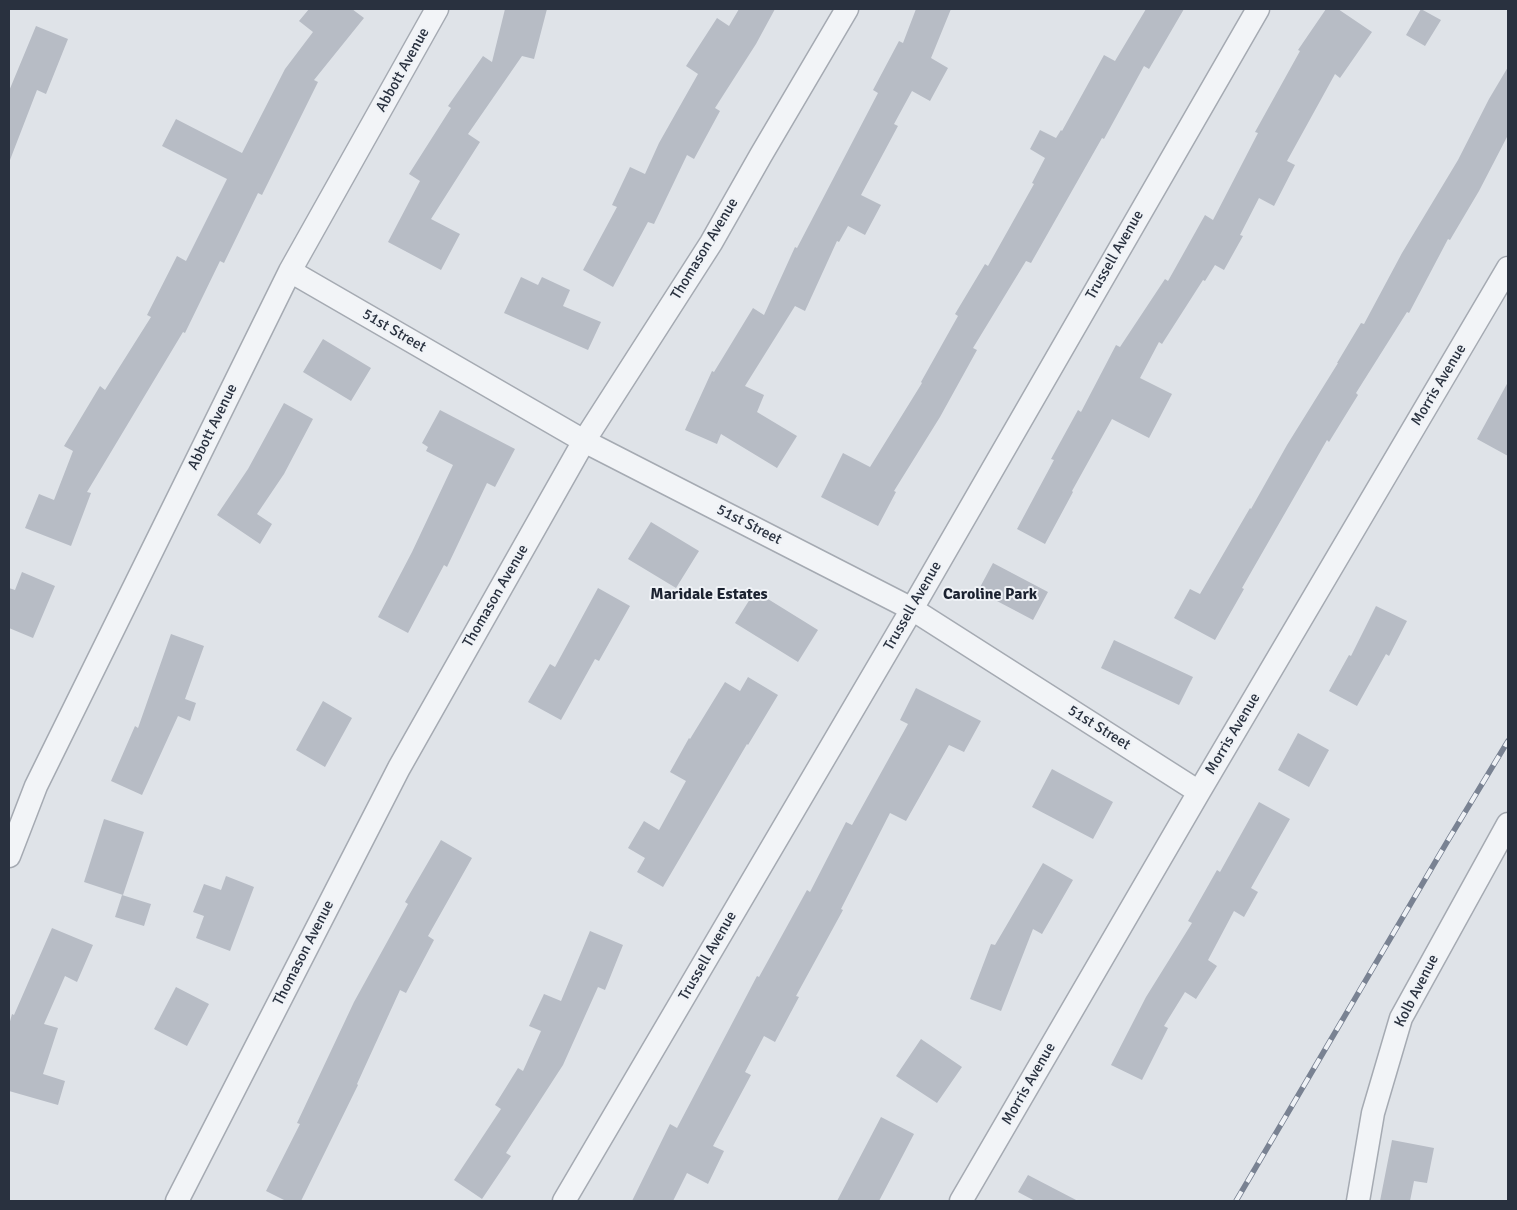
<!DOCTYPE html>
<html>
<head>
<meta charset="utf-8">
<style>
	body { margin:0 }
	#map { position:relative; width:1517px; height:1210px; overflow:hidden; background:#dfe3e8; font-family:Signika,sans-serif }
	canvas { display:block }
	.frame { position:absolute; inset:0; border:10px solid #29313f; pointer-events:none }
</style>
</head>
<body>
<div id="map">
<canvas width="1517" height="1210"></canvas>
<div class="frame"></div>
</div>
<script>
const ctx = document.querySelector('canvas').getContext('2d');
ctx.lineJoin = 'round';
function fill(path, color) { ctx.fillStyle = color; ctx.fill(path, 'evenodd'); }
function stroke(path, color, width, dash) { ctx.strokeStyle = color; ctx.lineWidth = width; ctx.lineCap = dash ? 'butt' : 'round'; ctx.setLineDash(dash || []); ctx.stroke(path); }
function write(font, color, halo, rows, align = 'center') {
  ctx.font = font + ' Signika,sans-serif'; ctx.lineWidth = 4; ctx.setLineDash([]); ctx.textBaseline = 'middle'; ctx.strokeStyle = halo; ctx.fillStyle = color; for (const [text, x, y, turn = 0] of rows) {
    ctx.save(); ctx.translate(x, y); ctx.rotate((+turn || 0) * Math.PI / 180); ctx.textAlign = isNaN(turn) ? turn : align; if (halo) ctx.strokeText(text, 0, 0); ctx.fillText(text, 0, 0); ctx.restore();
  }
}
const building = new Path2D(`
	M 309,9 L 352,9 L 364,18 L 314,80 L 318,82 L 262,195 L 258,193 L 224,263 L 220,261 L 185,333 L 183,332 L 87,492 L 91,493 L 71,546 L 25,528 L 39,494 L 54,500 L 73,451 L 64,446 L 100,386 L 105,390 L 151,317 L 147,315 L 177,256 L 186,261 L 227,179 L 162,146 L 176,119 L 242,153 L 285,69 L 313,32 L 299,21 Z
	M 505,9 L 547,9 L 534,59 L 522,56 L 468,134 L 480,142 L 431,219 L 460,234 L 441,270 L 388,242 L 420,181 L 409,174 L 451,108 L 448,106 L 483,56 L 492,62 Z
	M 739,9 L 775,9 L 756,44 L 715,108 L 720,111 L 694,159 L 687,155 L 654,224 L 648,222 L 613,287 L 583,270 L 617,207 L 612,205 L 630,167 L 645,174 L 659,143 L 698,74 L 686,66 L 717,18 L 729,26 Z
	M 916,9 L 951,9 L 931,58 L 948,68 L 930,101 L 912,91 L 894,124 L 898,126 L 861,195 L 881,205 L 865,235 L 848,226 L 839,242 L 837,241 L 805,311 L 795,306 L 745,386 L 764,395 L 757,412 L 797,436 L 777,468 L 721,434 L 717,444 L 685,430 L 712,371 L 714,372 L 753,308 L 764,315 L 795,247 L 797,248 L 878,93 L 873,90 L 899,41 L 903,43 Z
	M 1146,9 L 1184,9 L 1149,69 L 1144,66 L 1104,139 L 1102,138 L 1031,263 L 1026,261 L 973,348 L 977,350 L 940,417 L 894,491 L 896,492 L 878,526 L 821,497 L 843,453 L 870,467 L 922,383 L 921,382 L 958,316 L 955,314 L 985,264 L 988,266 L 1034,184 L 1032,183 L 1045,158 L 1030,149 L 1040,130 L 1056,138 L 1061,130 L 1062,131 L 1104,55 L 1115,61 Z
	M 1326,9 L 1338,9 L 1372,32 L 1340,78 L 1335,74 L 1287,161 L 1295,165 L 1274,206 L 1259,198 L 1240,235 L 1243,236 L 1224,270 L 1215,265 L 1205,281 L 1203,280 L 1162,344 L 1159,342 L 1140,378 L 1172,394 L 1149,438 L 1112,419 L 1072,491 L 1073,492 L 1045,544 L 1017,529 L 1054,460 L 1051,459 L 1078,410 L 1081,412 L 1116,345 L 1120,347 L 1165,279 L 1168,281 L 1205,215 L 1213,220 L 1258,133 L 1255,132 L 1300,51 L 1298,50 Z
	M 1421,9 L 1441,20 L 1425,46 L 1406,35 Z
	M 36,26 L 68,39 L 46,94 L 37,90 L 10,160 L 9,159 L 9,91 Z
	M 1508,67 L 1508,135 L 1479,191 L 1450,240 L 1448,239 L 1409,313 L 1407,312 L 1356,393 L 1358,395 L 1329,442 L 1327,440 L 1242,588 L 1244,589 L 1215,640 L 1174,618 L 1190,589 L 1200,594 L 1250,508 L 1251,509 L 1287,445 L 1338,363 L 1337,363 L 1361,323 L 1364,324 L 1402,253 L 1458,160 L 1489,99 Z
	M 521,277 L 538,285 L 542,277 L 570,290 L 563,306 L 601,322 L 588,350 L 504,313 Z
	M 323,339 L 371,368 L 351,401 L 303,372 Z
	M 1508,382 L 1508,456 L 1477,439 Z
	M 284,403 L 313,419 L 284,474 L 257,514 L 272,524 L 260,544 L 217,515 L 248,469 Z
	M 440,410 L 515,449 L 495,487 L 487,483 L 447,567 L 444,565 L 408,633 L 378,617 L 412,552 L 453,465 L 426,451 L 428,447 L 422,443 Z
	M 651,522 L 699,551 L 676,588 L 628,559 Z
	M 993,563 L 1048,592 L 1033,620 L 978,591 Z
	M 22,572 L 55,586 L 33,638 L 9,628 L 9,588 L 15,590 Z
	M 598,588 L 630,606 L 599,661 L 595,659 L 561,720 L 528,702 L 550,664 L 555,667 Z
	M 755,591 L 818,630 L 798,662 L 735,623 Z
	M 1376,606 L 1407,621 L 1389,656 L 1386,654 L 1357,706 L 1329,691 L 1349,655 L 1351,656 Z
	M 171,634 L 204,646 L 185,699 L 196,703 L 190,721 L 178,716 L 142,795 L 111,781 L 135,726 L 138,728 Z
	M 1114,640 L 1193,677 L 1179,705 L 1101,668 Z
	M 748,677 L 778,695 L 748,745 L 747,744 L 663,887 L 637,872 L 645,858 L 628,848 L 644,821 L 659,830 L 686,781 L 670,772 L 689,738 L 690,739 L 725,682 L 740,691 Z
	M 916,688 L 981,721 L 964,752 L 949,745 L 906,821 L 890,813 L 841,909 L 843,910 L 796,996 L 799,997 L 775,1042 L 764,1036 L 745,1072 L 751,1075 L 713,1146 L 724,1151 L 708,1184 L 687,1173 L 673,1201 L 632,1201 L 670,1124 L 677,1128 L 757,976 L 759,977 L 807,890 L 810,892 L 846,822 L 852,825 L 908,724 L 900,720 Z
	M 323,701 L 352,718 L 325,767 L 296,750 Z
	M 1298,733 L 1329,750 L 1309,787 L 1278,770 Z
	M 1052,769 L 1113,802 L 1093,839 L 1032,807 Z
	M 1259,802 L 1290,819 L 1251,888 L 1258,892 L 1244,917 L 1234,911 L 1208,960 L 1217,966 L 1196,999 L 1185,992 L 1164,1026 L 1168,1028 L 1142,1080 L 1111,1065 L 1146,997 L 1192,923 L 1188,921 L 1217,870 L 1220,872 Z
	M 104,819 L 144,832 L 123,895 L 84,882 Z
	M 441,840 L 472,858 L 428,936 L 434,940 L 406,993 L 400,990 L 357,1084 L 358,1085 L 301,1201 L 286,1201 L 266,1191 L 300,1124 L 297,1123 L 354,1002 L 408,904 L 405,902 Z
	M 1043,863 L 1073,880 L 1042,934 L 1033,929 L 1001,1011 L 970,999 L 991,944 L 995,945 Z
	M 226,876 L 254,887 L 230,951 L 196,938 L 204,916 L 193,912 L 204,884 L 221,890 Z
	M 122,895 L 151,904 L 144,926 L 115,917 Z
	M 52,928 L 93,945 L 77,982 L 65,976 L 44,1024 L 58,1028 L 43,1074 L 65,1081 L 58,1105 L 9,1091 L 9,1025 L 12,1014 L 14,1015 Z
	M 590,931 L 623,945 L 605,990 L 598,987 L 563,1065 L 506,1153 L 511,1156 L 482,1199 L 454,1180 L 501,1109 L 495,1105 L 518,1068 L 523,1071 L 541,1031 L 529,1026 L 544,994 L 561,1001 Z
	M 176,987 L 209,1004 L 187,1046 L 154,1029 Z
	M 921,1039 L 962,1067 L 937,1103 L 896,1076 Z
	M 881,1117 L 914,1134 L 879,1201 L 837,1201 Z
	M 1392,1140 L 1434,1148 L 1427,1183 L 1414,1181 L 1410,1201 L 1380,1201 Z
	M 1028,1175 L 1078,1201 L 1035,1201 L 1018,1192 Z`);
const minor = new Path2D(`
	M 290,271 L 584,441 L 912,609 L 1199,792
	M 9,856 L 36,786 L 290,271 L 437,9
	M 177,1201 L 399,768 L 584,441 L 711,243 L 761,155 L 847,9
	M 564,1201 L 912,609 L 1258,9
	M 961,1201 L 1199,792 L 1508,268
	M 1358,1201 L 1373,1113 L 1401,1018 L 1508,824`);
const rail = new Path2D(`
	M 1236,1201 L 1447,842 L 1508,741`);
const streetNames = [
	["Abbott Avenue",403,70,-61],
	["Thomason Avenue",705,249,-59],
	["Trussell Avenue",1115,255,-60],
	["51st Street",394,331,30],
	["Morris Avenue",1439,385,-59],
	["Abbott Avenue",213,427,-64],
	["51st Street",749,525,27],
	["Thomason Avenue",496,596,-60],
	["Trussell Avenue",913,606,-60],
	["51st Street",1099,728,32],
	["Morris Avenue",1233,734,-59],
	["Thomason Avenue",304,953,-63],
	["Trussell Avenue",708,956,-60],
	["Kolb Avenue",1417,991,-63],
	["Morris Avenue",1029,1084,-60]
];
const neighbourhoodNames = [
	["Maridale Estates",709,595],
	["Caroline Park",990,595]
];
fill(building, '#b7bcc5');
stroke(minor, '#a5aab2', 25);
stroke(minor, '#f2f4f7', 22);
stroke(rail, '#798292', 5.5);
stroke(rail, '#eff2f6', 4, [11]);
write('15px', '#29313f', '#eff2f6', streetNames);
write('bold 16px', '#1b2230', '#eff2f6', neighbourhoodNames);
</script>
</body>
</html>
